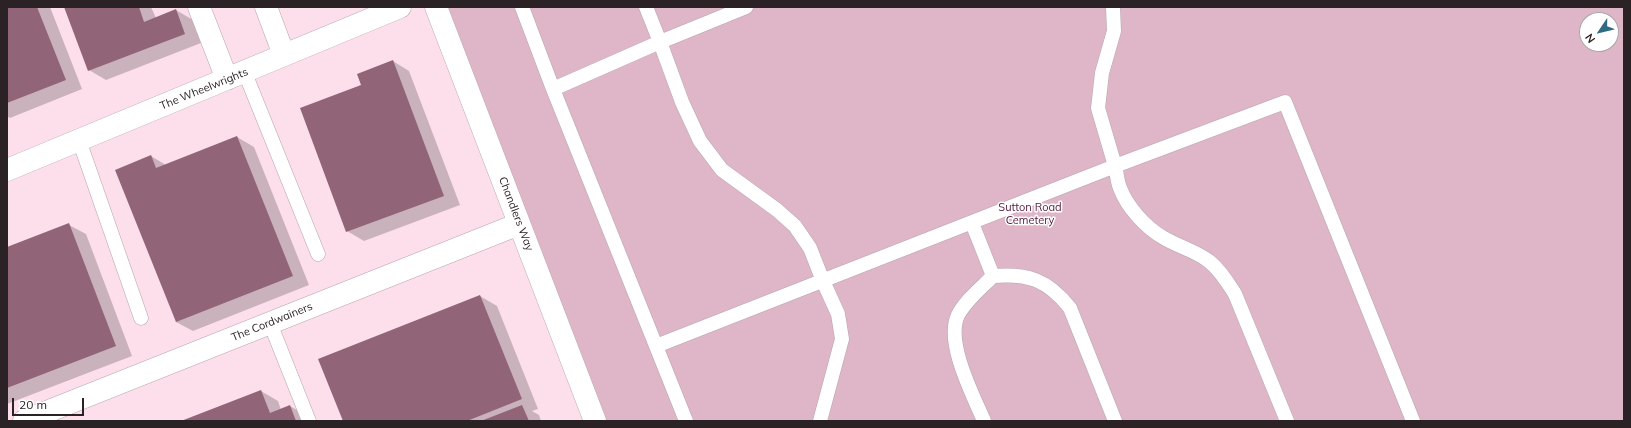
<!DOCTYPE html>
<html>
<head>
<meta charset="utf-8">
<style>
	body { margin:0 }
	#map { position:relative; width:1631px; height:428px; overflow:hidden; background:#fef0f5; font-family:Mulish,sans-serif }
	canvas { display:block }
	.frame { position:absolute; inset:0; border:8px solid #2a2225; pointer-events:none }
	.north { position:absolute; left:1579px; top:12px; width:40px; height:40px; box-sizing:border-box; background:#fff; border:1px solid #aaa7a8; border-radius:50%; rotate:235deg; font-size:11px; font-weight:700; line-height:16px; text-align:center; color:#2a2225 }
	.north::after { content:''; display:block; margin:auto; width:14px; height:18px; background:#2f6c83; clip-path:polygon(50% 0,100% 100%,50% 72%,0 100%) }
	.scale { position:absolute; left:12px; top:398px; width:72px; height:18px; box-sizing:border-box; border:2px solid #2a2225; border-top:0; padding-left:5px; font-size:12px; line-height:14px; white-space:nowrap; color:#2a2225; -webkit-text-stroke:3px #fff; paint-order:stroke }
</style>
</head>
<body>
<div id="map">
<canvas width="1631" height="428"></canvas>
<div class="frame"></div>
<div class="north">N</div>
<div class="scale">20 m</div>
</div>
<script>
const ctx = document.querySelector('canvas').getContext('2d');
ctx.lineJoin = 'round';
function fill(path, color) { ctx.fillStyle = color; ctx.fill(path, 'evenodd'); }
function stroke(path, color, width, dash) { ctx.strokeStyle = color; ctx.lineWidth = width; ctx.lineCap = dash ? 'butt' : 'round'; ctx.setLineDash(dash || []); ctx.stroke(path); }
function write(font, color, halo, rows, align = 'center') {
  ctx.font = font + ' Mulish,sans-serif'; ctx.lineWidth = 3; ctx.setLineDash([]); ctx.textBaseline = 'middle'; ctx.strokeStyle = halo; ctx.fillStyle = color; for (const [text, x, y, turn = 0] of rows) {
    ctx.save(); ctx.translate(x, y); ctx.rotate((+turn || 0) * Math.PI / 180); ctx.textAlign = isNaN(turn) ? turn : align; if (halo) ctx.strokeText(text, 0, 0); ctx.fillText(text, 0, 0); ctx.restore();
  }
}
const built = new Path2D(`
	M 7,7 L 430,7 L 592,421 L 7,421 Z`);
const green = new Path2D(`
	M 436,7 L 1624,7 L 1624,421 L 595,421 ZM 1587,20 L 1611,20 L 1611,44 L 1587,44 Z`);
const shadow = new Path2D(`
	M 7,7 L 50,7 L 82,89 L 10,118 L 7,116 Z
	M 65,7 L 151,7 L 156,18 L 176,10 L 193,20 L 201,43 L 106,80 L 89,70 Z
	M 393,61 L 409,71 L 460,205 L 364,241 L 347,231 L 362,85 Z
	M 237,137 L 254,147 L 309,285 L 193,331 L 176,322 L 151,156 L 166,165 Z
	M 69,225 L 86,234 L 132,356 L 7,404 L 7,248 Z
	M 480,296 L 497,306 L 538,409 L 532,411 L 539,415 L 541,421 L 344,421 Z
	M 261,391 L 278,401 L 281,410 L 290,406 L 307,416 L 309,421 L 184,421 Z`);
const building = new Path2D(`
	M 7,7 L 37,7 L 66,80 L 7,103 Z
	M 64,7 L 139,7 L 144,22 L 176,9 L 185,34 L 88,71 Z
	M 393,60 L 444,196 L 346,232 L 300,108 L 361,85 L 357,74 Z
	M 237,136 L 293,276 L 176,322 L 115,170 L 151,155 L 156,168 Z
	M 69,223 L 116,346 L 7,388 L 7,247 Z
	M 480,295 L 522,399 L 467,421 L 343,421 L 318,359 Z
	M 261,390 L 270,413 L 290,405 L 296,421 L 181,421 Z
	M 522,405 L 529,421 L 481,421 Z`);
const lane = new Path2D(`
	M 522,7 L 553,89 L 660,42 L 646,7
	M 746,7 L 660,42 L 682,102 L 700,141 L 722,170 L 777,210 L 795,226 L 810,248 L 823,281 L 838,314 L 842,339 L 820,421
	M 245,73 L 318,254
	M 553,89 L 656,346 L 1115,166 L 1098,108 L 1102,73 L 1114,31 L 1113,7
	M 79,140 L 141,318
	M 972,223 L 993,276 C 1028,273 1048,280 1070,308 L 1115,421
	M 270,323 L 309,421
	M 656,346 L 686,421
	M 984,421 C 973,395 945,342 958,315 C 966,300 981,288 993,276
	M 1287,421 L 1235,294 C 1228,283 1221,271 1210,262 C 1197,251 1179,247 1164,238 C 1146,228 1127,207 1120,188 C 1117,181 1117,173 1115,166 L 1285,102 L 1413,421`);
const street = new Path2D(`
	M 199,7 L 227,79
	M 266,7 L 284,55
	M 436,7 L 595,421
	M 7,170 L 400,7
	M 24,421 L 519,224`);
const streetNames = [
	["The Wheelwrights",204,89,-22],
	["Chandlers Way",516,214,69],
	["The Cordwainers",272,322,-22]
];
const parkNames = [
	["Sutton Road",1030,208],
	["Cemetery",1030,221]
];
fill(built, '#fddfec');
fill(green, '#deb6c7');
fill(shadow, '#0003');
fill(building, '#916478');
stroke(lane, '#b9a4ad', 15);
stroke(street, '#b9a4ad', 23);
stroke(lane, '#fff', 14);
stroke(street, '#fff', 22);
write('11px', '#2a2225', '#fff', streetNames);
write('11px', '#5a203e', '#fff', parkNames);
</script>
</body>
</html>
